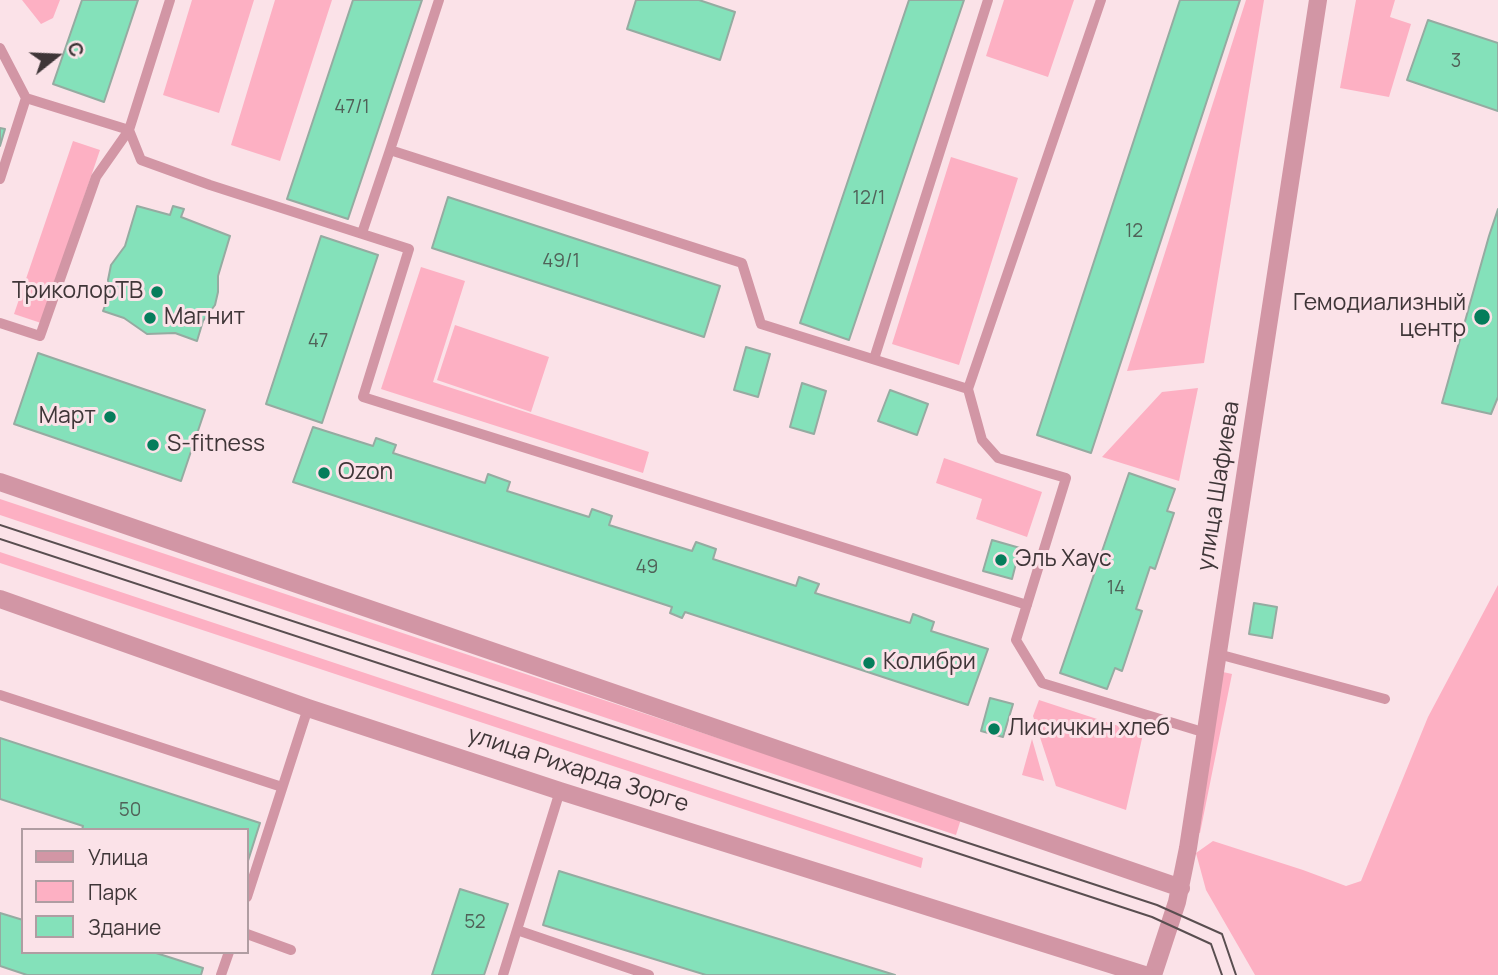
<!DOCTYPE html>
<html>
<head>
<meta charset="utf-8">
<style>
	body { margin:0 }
	#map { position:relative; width:1498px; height:975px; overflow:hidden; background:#fbe2e8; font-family:Manrope,sans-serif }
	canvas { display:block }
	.legend { position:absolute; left:21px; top:828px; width:228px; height:126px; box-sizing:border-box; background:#fbe2e8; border:2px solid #b09da2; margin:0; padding:9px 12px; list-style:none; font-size:21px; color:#3f3638 }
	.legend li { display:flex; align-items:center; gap:14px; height:35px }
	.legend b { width:35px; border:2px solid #b09da2 }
	.north { position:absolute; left:21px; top:21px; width:70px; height:70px; -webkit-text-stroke:5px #fbe2e8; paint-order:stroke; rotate:72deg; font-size:19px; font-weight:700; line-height:28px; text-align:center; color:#3f3638 }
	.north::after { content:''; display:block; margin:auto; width:24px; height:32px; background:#3f3638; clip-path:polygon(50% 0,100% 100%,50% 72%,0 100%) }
</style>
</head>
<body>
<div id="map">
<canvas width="1498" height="975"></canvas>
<ul class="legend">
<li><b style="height:9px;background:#d296a5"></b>Улица</li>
<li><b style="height:19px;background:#fdb0c3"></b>Парк</li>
<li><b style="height:19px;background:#84e1ba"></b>Здание</li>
</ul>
<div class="north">С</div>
</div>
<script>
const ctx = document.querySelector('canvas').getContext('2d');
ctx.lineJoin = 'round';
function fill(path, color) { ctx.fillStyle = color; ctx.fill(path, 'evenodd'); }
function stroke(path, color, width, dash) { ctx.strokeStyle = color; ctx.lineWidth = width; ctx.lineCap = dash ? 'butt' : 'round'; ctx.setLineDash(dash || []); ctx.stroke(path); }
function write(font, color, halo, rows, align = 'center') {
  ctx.font = font + ' Manrope,sans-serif'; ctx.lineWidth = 6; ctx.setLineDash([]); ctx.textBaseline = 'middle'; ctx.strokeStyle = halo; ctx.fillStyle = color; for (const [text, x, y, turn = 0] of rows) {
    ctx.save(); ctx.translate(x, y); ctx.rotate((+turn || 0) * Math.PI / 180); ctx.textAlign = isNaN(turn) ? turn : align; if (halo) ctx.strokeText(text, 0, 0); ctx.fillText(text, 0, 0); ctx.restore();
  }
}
const green = new Path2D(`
	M 22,0 L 60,0 L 53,18 L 41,24 Z
	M 192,0 L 254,0 L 219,113 L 163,95 Z
	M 275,0 L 332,0 L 280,161 L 231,145 Z
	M 1004,0 L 1074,0 L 1048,77 L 986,56 Z
	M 1246,0 L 1264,0 L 1204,363 L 1127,371 Z
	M 1356,0 L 1395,0 L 1390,17 L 1411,24 L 1389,97 L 1340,88 Z
	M 73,141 L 100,150 L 41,323 L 14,314 Z
	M 951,157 L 1018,178 L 959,365 L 892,344 Z
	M 421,267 L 465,281 L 433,382 L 649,452 L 643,473 L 381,389 Z
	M 455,325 L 549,357 L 531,412 L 437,380 Z
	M 1198,388 L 1179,481 L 1102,457 L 1162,392 Z
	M 944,458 L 1042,492 L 1027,537 L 976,519 L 982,499 L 936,483 Z
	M 0,499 L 961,819 L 956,835 L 0,515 Z
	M 0,552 L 923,858 L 921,868 L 0,563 Z
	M 1498,585 L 1498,975 L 1255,975 L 1206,890 L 1196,853 L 1213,841 L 1303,870 L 1346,886 L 1361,881 L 1428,717 Z
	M 1223,672 L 1232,674 L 1200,833 L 1196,832 Z
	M 1039,700 L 1143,734 L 1126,810 L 1056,786 L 1033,716 Z
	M 1032,739 L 1044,781 L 1022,775 Z`);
const building = new Path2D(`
	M 82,0 L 138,0 L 104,102 L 53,84 Z
	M 353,0 L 422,0 L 348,219 L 287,199 Z
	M 636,0 L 699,0 L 735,12 L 720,60 L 627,29 Z
	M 909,0 L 964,0 L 849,340 L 800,323 Z
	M 1180,0 L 1240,0 L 1091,453 L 1037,435 Z
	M 1428,20 L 1498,43 L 1498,111 L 1407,80 Z
	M 0,128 L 5,129 L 0,146 Z
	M 448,197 L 720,286 L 704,337 L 432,248 Z
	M 137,206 L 170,215 L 173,206 L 184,209 L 181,217 L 230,236 L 218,276 L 218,292 L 215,305 L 203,321 L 197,341 L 175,333 L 147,334 L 124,318 L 103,311 L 110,292 L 108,280 L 111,265 L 125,246 Z
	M 1498,209 L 1498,397 L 1491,414 L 1442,403 L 1489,236 Z
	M 321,236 L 378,255 L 322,423 L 266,404 Z
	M 746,347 L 770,354 L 758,397 L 734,390 Z
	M 38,353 L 205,410 L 181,481 L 14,424 Z
	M 802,383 L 826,391 L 814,434 L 790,427 Z
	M 890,390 L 928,404 L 917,435 L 878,421 Z
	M 313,427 L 373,446 L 376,438 L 396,445 L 393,453 L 485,483 L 488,474 L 510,482 L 507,491 L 589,517 L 592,509 L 612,516 L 609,525 L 692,551 L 696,542 L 716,549 L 713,559 L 796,586 L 799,577 L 819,584 L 815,593 L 910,623 L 913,614 L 934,622 L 931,631 L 988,649 L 968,705 L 685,612 L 682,618 L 670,613 L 672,607 L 293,482 Z
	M 1129,473 L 1175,489 L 1167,511 L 1174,513 L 1155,569 L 1150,567 L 1136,609 L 1142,611 L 1122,671 L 1115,668 L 1107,689 L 1060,673 Z
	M 992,540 L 1020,548 L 1012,579 L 983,571 Z
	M 1254,603 L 1277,607 L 1272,638 L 1249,634 Z
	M 990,698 L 1013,704 L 1003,737 L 981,731 Z
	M 0,738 L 260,823 L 247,864 L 247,830 L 82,830 L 83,826 L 0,799 Z
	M 559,871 L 895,975 L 706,975 L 543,925 Z
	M 460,889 L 508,904 L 484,975 L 432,975 Z
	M 0,913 L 23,920 L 23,952 L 153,952 L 203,968 L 201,975 L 27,975 L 0,966 Z`);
const service = new Path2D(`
	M 439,0 L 390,150 L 742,263 L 761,324 L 968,389
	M 1101,0 L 968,389 L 982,440 L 998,458 L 1066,478 L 1016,640 L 1042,683 L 1206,733
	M 0,48 L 26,98
	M 129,130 L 141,160 L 210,185 L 409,249 L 363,397 L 1027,605
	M 0,179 L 26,98 L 129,130 L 170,0
	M 362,233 L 390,150
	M 0,323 L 40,336 L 96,177 L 129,130
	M 874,359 L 988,0
	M 1218,654 L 1385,699
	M 0,695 L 282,787
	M 247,897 L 308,708
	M 517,930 L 649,975
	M 247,934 L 291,950
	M 221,975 L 229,952
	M 503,975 L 560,791`);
const minor = new Path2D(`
	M 0,482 L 1181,888
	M 1153,975 L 1177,902 L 1188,848 L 1318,0`);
const tertiary = new Path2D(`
	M 0,599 L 308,708 L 560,791 L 1145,975`);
const tram = new Path2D(`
	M 0,525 L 1157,905 L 1222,934 L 1236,975
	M 0,539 L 1152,917 L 1211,944 L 1222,975`);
const markers = [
	[157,292,7,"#057d5b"],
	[1482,317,9,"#057d5b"],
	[150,318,7,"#057d5b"],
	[110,417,7,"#057d5b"],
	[153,445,7,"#057d5b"],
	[324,473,7,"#057d5b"],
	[1001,560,7,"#057d5b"],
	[869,663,7,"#057d5b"],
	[994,729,7,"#057d5b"]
];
const numberNames = [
	["3",1456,62],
	["47/1",352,108],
	["12/1",869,199],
	["12",1134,232],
	["49/1",561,262],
	["47",318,342],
	["49",647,568],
	["14",1116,589],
	["50",130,811],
	["52",475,923]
];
const poiNames = [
	["ТриколорТВ",143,292,"right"],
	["Гемодиализный",1466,304,"right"],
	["центр",1466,330,"right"],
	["Магнит",164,318],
	["Март",96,417,"right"],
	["S-fitness",167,445],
	["Ozon",338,473],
	["Эль Хаус",1015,560],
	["Колибри",883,663],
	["Лисичкин хлеб",1008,729]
];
const streetNames = [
	["улица Шафиева",1219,486,-81],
	["улица Рихарда Зорге",578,770,18]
];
fill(green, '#fdb0c3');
fill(building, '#84e1ba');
stroke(building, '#95aba1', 2);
stroke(service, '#d296a5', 10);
stroke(minor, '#d296a5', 18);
stroke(tertiary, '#d296a5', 18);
stroke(tram, '#594e50', 2);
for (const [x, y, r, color] of markers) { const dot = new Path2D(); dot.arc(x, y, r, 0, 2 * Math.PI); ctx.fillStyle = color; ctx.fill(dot); stroke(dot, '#fbe2e8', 2.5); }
write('19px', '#506158', null, numberNames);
write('23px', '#3f3638', '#fbe2e8', poiNames, 'left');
write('23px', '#3f3638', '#fbe2e8', streetNames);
</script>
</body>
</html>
